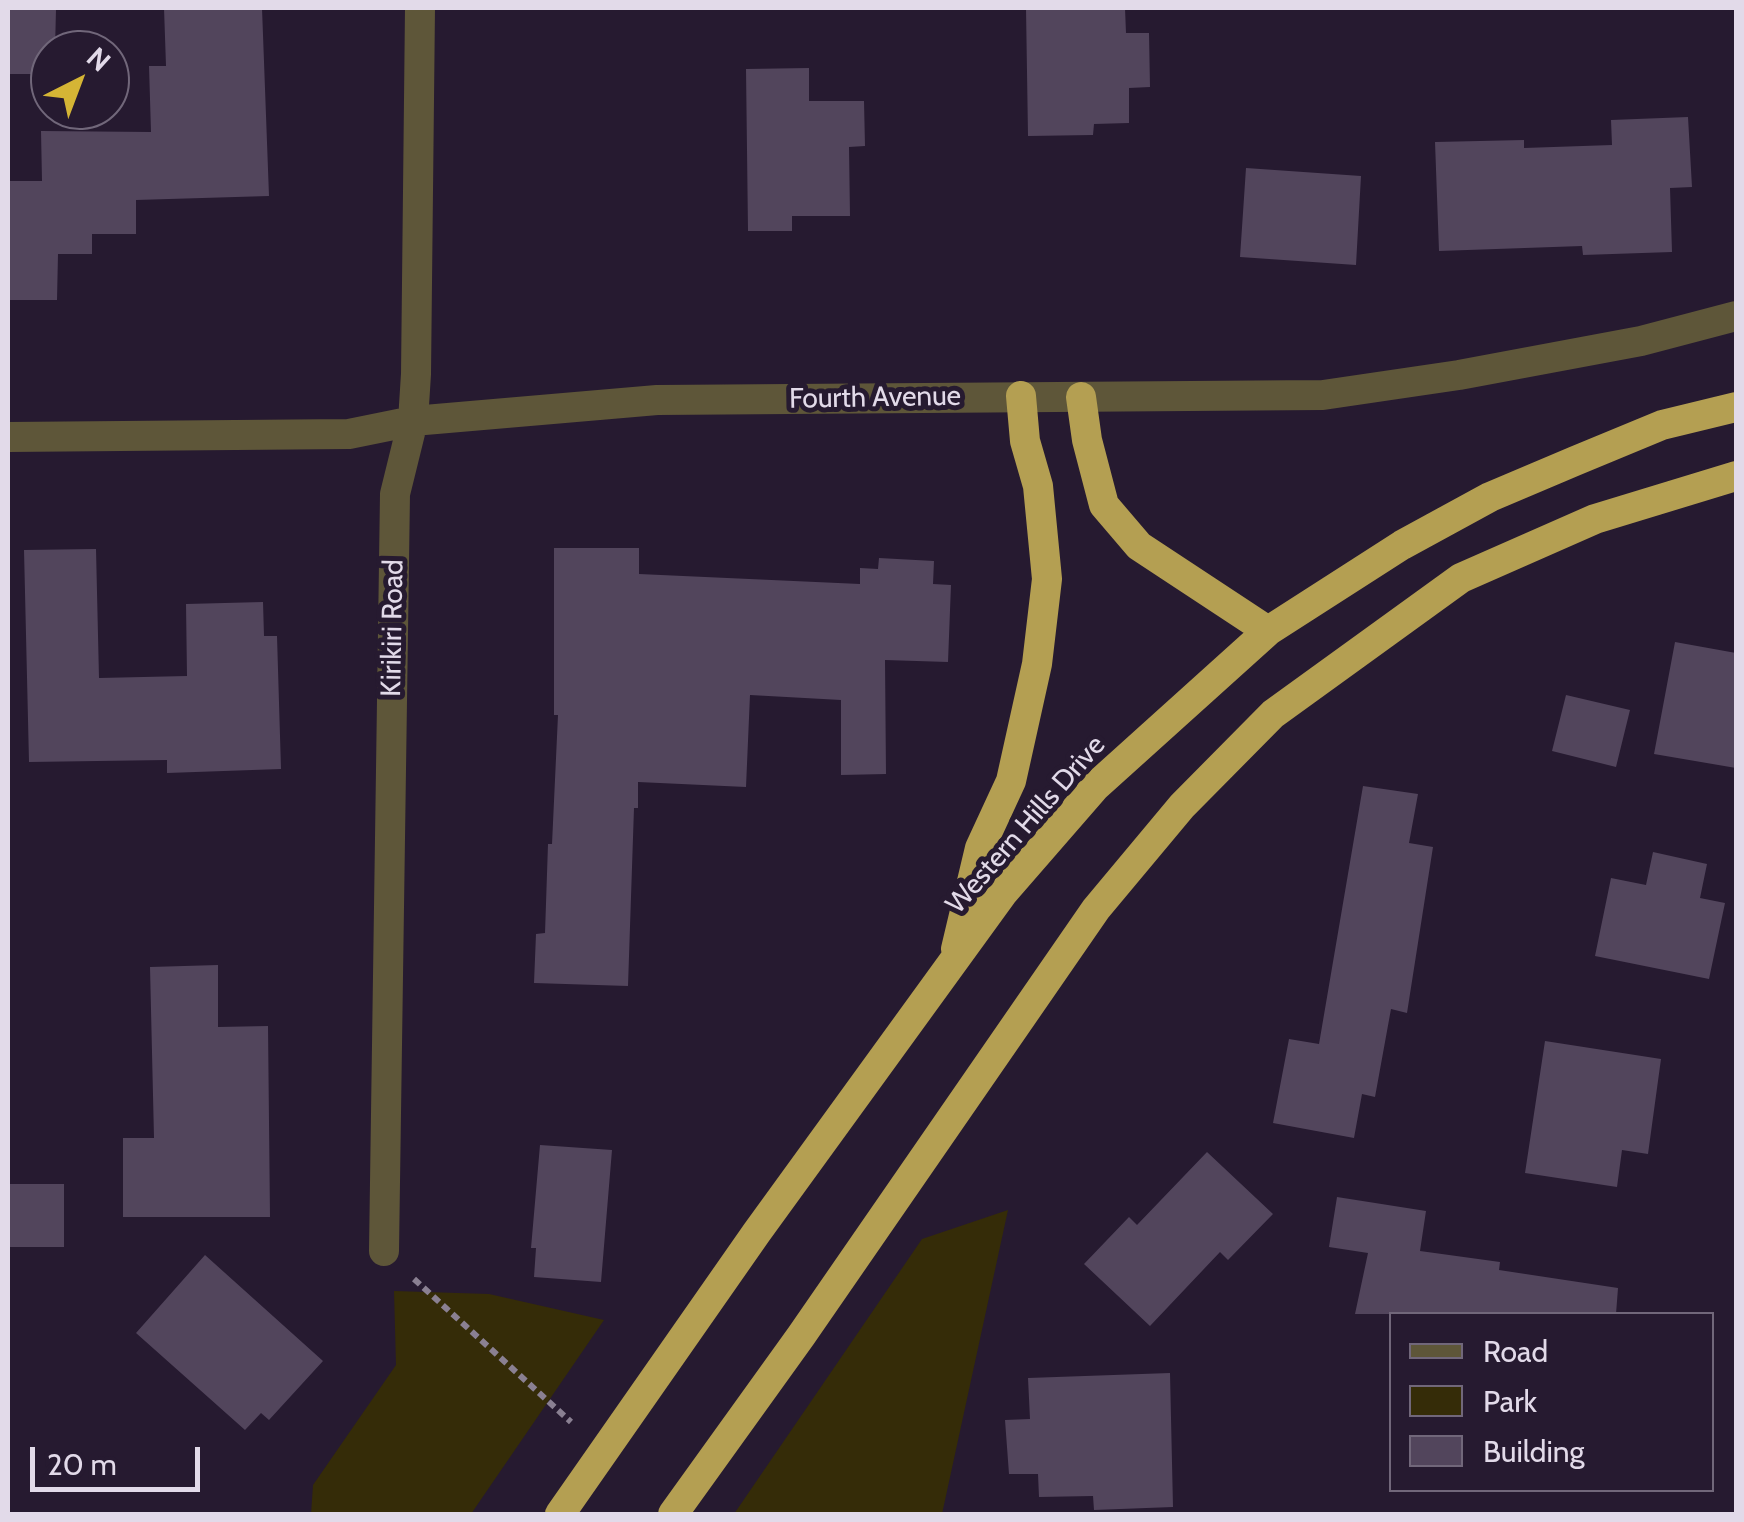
<!DOCTYPE html>
<html>
<head>
<meta charset="utf-8">
<style>
	body { margin:0 }
	#map { position:relative; width:1744px; height:1522px; overflow:hidden; background:#261a30; font-family:Cabin,sans-serif }
	canvas { display:block }
	.frame { position:absolute; inset:0; border:10px solid #e2dae9; pointer-events:none }
	.legend { position:absolute; left:1389px; top:1312px; width:325px; height:180px; box-sizing:border-box; background:#261a30; border:2px solid #71677a; margin:0; padding:12px 18px; list-style:none; font-size:30px; color:#e2dae9 }
	.legend li { display:flex; align-items:center; gap:20px; height:50px }
	.legend b { width:50px; border:2px solid #71677a }
	.north { position:absolute; left:30px; top:30px; width:100px; height:100px; box-sizing:border-box; background:#261a30; border:2px solid #71677a; border-radius:50%; rotate:42deg; font-size:28px; font-weight:700; line-height:40px; text-align:center; color:#e2dae9 }
	.north::after { content:''; display:block; margin:auto; width:35px; height:45px; background:#d5b535; clip-path:polygon(50% 0,100% 100%,50% 72%,0 100%) }
	.scale { position:absolute; left:30px; top:1447px; width:170px; height:45px; box-sizing:border-box; border:5px solid #e2dae9; border-top:0; padding-left:12px; font-size:30px; line-height:35px; white-space:nowrap; color:#e2dae9; -webkit-text-stroke:8px #261a30; paint-order:stroke }
</style>
</head>
<body>
<div id="map">
<canvas width="1744" height="1522"></canvas>
<div class="frame"></div>
<ul class="legend">
<li><b style="height:12px;background:#5e5639"></b>Road</li>
<li><b style="height:28px;background:#352c08"></b>Park</li>
<li><b style="height:28px;background:#52455c"></b>Building</li>
</ul>
<div class="north">N</div>
<div class="scale">20 m</div>
</div>
<script>
const ctx = document.querySelector('canvas').getContext('2d');
ctx.lineJoin = 'round';
function fill(path, color) { ctx.fillStyle = color; ctx.fill(path, 'evenodd'); }
function stroke(path, color, width, dash) { ctx.strokeStyle = color; ctx.lineWidth = width; ctx.lineCap = dash ? 'butt' : 'round'; ctx.setLineDash(dash || []); ctx.stroke(path); }
function write(font, color, halo, rows, align = 'center') {
  ctx.font = font + ' Cabin,sans-serif'; ctx.lineWidth = 10; ctx.setLineDash([]); ctx.textBaseline = 'middle'; ctx.strokeStyle = halo; ctx.fillStyle = color; for (const [text, x, y, turn = 0] of rows) {
    ctx.save(); ctx.translate(x, y); ctx.rotate((+turn || 0) * Math.PI / 180); ctx.textAlign = isNaN(turn) ? turn : align; if (halo) ctx.strokeText(text, 0, 0); ctx.fillText(text, 0, 0); ctx.restore();
  }
}
const green = new Path2D(`
	M 1008,1210 L 942,1514 L 734,1514 L 922,1239 Z
	M 394,1291 L 489,1294 L 604,1320 L 471,1514 L 311,1514 L 313,1485 L 396,1365 Z`);
const building = new Path2D(`
	M 164,8 L 262,8 L 269,196 L 136,200 L 136,234 L 92,234 L 92,254 L 58,254 L 57,300 L 8,300 L 8,181 L 42,181 L 41,131 L 151,132 L 149,66 L 166,66 Z
	M 1026,8 L 1125,8 L 1126,33 L 1149,33 L 1150,87 L 1129,88 L 1129,123 L 1094,124 L 1093,135 L 1028,136 Z
	M 8,9 L 56,9 L 55,50 L 50,50 L 50,74 L 8,74 Z
	M 809,68 L 809,101 L 864,101 L 865,146 L 849,147 L 850,216 L 792,216 L 792,231 L 748,231 L 746,69 Z
	M 1688,117 L 1692,187 L 1670,188 L 1672,252 L 1583,255 L 1582,246 L 1439,251 L 1435,142 L 1524,140 L 1524,148 L 1612,145 L 1611,120 Z
	M 1246,168 L 1361,176 L 1356,265 L 1240,257 Z
	M 554,548 L 639,548 L 639,574 L 860,584 L 860,568 L 878,569 L 879,558 L 934,561 L 933,584 L 951,585 L 948,662 L 885,660 L 886,774 L 841,775 L 841,700 L 750,695 L 746,787 L 638,782 L 638,808 L 634,808 L 628,986 L 534,983 L 536,934 L 545,933 L 548,844 L 552,844 L 558,715 L 554,715 Z
	M 96,549 L 99,678 L 187,676 L 186,604 L 263,602 L 264,636 L 277,636 L 281,769 L 167,773 L 167,760 L 29,762 L 24,550 Z
	M 1675,642 L 1736,653 L 1736,768 L 1654,754 Z
	M 1566,695 L 1630,710 L 1616,767 L 1552,751 Z
	M 1363,786 L 1418,794 L 1409,843 L 1433,847 L 1407,1013 L 1391,1009 L 1375,1097 L 1362,1094 L 1354,1138 L 1273,1123 L 1289,1039 L 1319,1044 Z
	M 1653,852 L 1707,864 L 1700,898 L 1725,903 L 1709,979 L 1595,956 L 1611,878 L 1646,885 Z
	M 218,965 L 218,1027 L 268,1026 L 270,1217 L 123,1217 L 123,1138 L 154,1138 L 150,967 Z
	M 1545,1041 L 1661,1059 L 1648,1154 L 1622,1150 L 1617,1187 L 1525,1173 Z
	M 540,1145 L 612,1150 L 601,1282 L 534,1277 L 536,1248 L 531,1248 Z
	M 1207,1152 L 1273,1214 L 1228,1260 L 1220,1252 L 1150,1326 L 1084,1264 L 1129,1217 L 1137,1225 Z
	M 8,1184 L 64,1184 L 64,1247 L 8,1247 Z
	M 1337,1197 L 1426,1211 L 1420,1251 L 1500,1262 L 1499,1270 L 1618,1288 L 1616,1314 L 1355,1314 L 1368,1253 L 1329,1247 Z
	M 205,1255 L 323,1361 L 269,1420 L 261,1413 L 245,1430 L 136,1333 Z
	M 1170,1373 L 1173,1507 L 1094,1510 L 1093,1496 L 1039,1497 L 1038,1474 L 1009,1474 L 1005,1420 L 1030,1419 L 1028,1378 Z`);
const path = new Path2D(`
	M 414,1279 L 571,1422`);
const street = new Path2D(`
	M 8,437 L 349,434 L 413,421 L 657,400 L 1323,395 L 1459,375 L 1641,341 L 1736,316
	M 384,1251 L 395,494 L 413,421 L 416,374 L 420,8`);
const highway = new Path2D(`
	M 1081,397 L 1087,440 L 1104,505 L 1139,546 L 1268,631
	M 956,949 L 980,848 L 1011,781 L 1037,664 L 1047,579 L 1038,486 L 1025,441 L 1021,396
	M 560,1514 L 757,1232 L 1003,893 L 1096,786 L 1268,631 L 1402,545 L 1490,497 L 1575,461 L 1662,425 L 1736,407
	M 673,1514 L 801,1336 L 1096,909 L 1182,806 L 1273,714 L 1461,578 L 1595,519 L 1736,476`);
const streetNames = [
	["Fourth Avenue",875,398,-1],
	["Kirikiri Road",393,628,-89],
	["Western Hills Drive",1026,825,-49]
];
fill(green, '#352c08');
fill(building, '#52455c');
stroke(path, '#8a8092', 6, [8, 5]);
stroke(street, '#5e5639', 30);
stroke(highway, '#b49f52', 30);
write('28px', '#e2dae9', '#261a30', streetNames);
</script>
</body>
</html>
